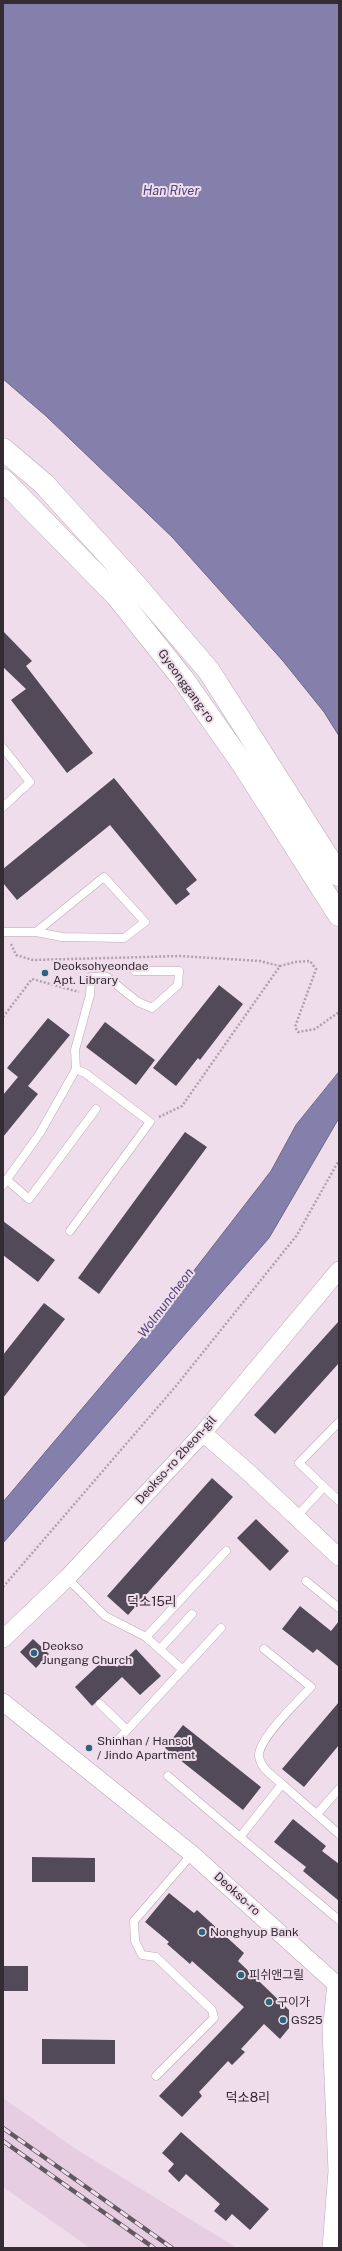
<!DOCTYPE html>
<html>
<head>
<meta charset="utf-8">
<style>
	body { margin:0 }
	#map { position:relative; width:342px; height:2251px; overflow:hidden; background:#f0ddec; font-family:"Public Sans",sans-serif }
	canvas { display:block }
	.frame { position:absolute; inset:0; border:4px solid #332c32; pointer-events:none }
</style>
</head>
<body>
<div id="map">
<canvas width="342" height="2251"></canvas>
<div class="frame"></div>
</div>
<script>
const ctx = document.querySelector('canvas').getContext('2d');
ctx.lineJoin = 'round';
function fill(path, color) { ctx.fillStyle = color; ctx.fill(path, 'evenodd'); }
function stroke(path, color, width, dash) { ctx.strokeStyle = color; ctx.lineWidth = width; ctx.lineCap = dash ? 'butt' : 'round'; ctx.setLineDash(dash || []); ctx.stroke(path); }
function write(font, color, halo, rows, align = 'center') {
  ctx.font = font + ' "Public Sans","Noto Sans KR",sans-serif'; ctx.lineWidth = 4; ctx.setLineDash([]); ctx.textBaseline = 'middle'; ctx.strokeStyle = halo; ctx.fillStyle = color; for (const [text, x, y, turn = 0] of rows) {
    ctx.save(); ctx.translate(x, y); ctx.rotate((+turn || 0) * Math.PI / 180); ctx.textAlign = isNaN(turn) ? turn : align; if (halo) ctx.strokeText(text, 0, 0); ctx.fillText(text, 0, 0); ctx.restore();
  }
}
const built = new Path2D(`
	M 3,2098 L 76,2149 L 237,2248 L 90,2248 L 3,2187 Z`);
const water = new Path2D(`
	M 3,3 L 339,3 L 339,736 L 324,712 L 283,661 L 172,537 L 46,416 L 3,379 Z
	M 339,1072 L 339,1118 L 269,1238 L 3,1543 L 3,1502 L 141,1339 L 271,1171 L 296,1125 Z`);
const building = new Path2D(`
	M 3,631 L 32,661 L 26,666 L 93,753 L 67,773 L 11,700 L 26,689 L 3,667 Z
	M 114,778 L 197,880 L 186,889 L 190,894 L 176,905 L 110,825 L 17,900 L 3,883 L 3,869 Z
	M 219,985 L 243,1004 L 200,1060 L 198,1058 L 176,1086 L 153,1068 Z
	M 48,1018 L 70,1035 L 28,1086 L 38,1094 L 3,1137 L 3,1095 L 18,1077 L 7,1068 Z
	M 105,1022 L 155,1060 L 136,1085 L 86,1047 Z
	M 185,1132 L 207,1147 L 99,1294 L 78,1278 Z
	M 3,1221 L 55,1260 L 38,1282 L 3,1255 Z
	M 44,1303 L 65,1319 L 3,1398 L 3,1355 Z
	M 339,1321 L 339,1363 L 275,1434 L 254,1415 Z
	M 212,1478 L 233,1497 L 128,1615 L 107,1596 Z
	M 256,1519 L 289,1551 L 270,1571 L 237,1538 Z
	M 300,1606 L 331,1631 L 339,1621 L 339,1667 L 317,1649 L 313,1653 L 282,1629 Z
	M 33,1639 L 49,1654 L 36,1668 L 20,1652 Z
	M 136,1649 L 161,1676 L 140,1695 L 122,1677 L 92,1706 L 75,1687 L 107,1657 L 117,1667 Z
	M 339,1702 L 339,1745 L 304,1787 L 282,1769 Z
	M 183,1725 L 261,1787 L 243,1810 L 165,1748 Z
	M 293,1819 L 326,1846 L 322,1851 L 339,1864 L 339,1901 L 303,1871 L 306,1867 L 274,1842 Z
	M 32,1857 L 95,1858 L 95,1882 L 32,1882 Z
	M 169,1893 L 194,1913 L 197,1910 L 244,1953 L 238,1961 L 289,2010 L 289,2028 L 280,2039 L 264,2024 L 241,2049 L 245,2052 L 232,2065 L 228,2061 L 199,2092 L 202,2096 L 182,2117 L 159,2096 L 244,2007 L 192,1961 L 190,1964 L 167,1944 L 169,1942 L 145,1922 Z
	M 3,1966 L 28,1966 L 28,1991 L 3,1991 Z
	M 42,2039 L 115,2040 L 115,2064 L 42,2064 Z
	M 181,2132 L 269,2209 L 250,2230 L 232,2214 L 226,2221 L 214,2211 L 220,2204 L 186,2174 L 179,2182 L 168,2171 L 174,2164 L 162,2153 Z`);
const path = new Path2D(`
	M 11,944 L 16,955 L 33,960 L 181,956 L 260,961 L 280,966
	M 3,1017 L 32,979 L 79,992
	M 159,1117 L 182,1106 L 280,966 L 295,962 L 310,961 L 316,969 L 295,1027 L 298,1032 L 315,1029 L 339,1012
	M 3,1587 L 176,1386 L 297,1235 L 339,1160`);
const lane = new Path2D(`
	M 3,748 L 30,782 L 3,807
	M 3,932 L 36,932 L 62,937 L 124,938 L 145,922 L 104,877 L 36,932
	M 7,1180 L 29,1199 L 96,1109
	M 3,1185 L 40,1133 L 76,1069 L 75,1050 L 90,995 L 91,977 L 107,977 L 138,1002 L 152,1008 L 178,985 L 179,971 L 135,971
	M 70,1231 L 150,1122 L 85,1073 L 76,1069
	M 339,1422 L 299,1463 L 339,1501
	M 296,1517 L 324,1487
	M 67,1578 L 105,1616 L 146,1637 L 183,1670
	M 306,1581 L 339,1608
	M 146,1637 L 226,1551
	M 160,1649 L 192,1614
	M 264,1649 L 311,1687 C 299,1700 258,1739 259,1756 C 260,1768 273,1776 282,1784
	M 100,1704 L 127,1730
	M 117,1741 L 221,1628
	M 168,1776 L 240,1837
	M 317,1814 L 339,1789
	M 339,1834 L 282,1784 L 240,1837 L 339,1920
	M 156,2076 L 214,2018 L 212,2010 L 156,1957 L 142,1955 L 135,1941 L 134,1921 L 192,1854`);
const street = new Path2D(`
	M 203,1433 L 247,1471 L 339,1557
	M 3,1639 L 67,1578 L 203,1433 L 339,1270
	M 3,1702 L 192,1854 L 336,1984 L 331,2031 L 337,2171 L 331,2248`);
const primary = new Path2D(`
	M 3,449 L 44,484 L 133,582 L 209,671 L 339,875
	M 3,480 L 116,595 L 183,679 L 244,766 L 339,915`);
const rail = new Path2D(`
	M 3,2128 L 172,2248
	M 3,2141 L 154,2248`);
const markers = [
	[45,973,4,"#27667b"],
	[34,1653,4,"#27667b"],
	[89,1748,4,"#27667b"],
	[202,1932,4,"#27667b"],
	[241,1975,4,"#27667b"],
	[269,2002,4,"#27667b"],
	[283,2020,4,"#27667b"]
];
const streetNames = [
	["Gyeonggang-ro",186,686,54],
	["Deokso-ro 2beon-gil",176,1460,-48],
	["Deokso-ro",237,1894,42]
];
const poiNames = [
	["Deoksohyeondae",53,966],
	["Apt. Library",53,980],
	["Deokso",42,1646],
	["Jungang Church",42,1660],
	["Shinhan / Hansol",97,1741],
	["/ Jindo Apartment",97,1755],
	["Nonghyup Bank",210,1932],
	["피쉬앤그릴",249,1975],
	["구이가",277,2002],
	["GS25",291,2020]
];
const waterNames = [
	["Han River",171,191],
	["Wolmuncheon",166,1303,-53]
];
const neighbourhoodNames = [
	["덕소15리",152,1602],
	["덕소8리",248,2098]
];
fill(built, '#e6cde1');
fill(water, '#8580ab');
stroke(water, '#6c6787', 1);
fill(building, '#534a59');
stroke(lane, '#baa9b6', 9);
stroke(street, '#baa9b6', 18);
stroke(primary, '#baa9b6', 23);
stroke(path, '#b0a1ad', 2.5, [2, 2]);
stroke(lane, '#fff', 8);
stroke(street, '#fff', 17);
stroke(primary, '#fff', 22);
stroke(rail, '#625860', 4.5);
stroke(rail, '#f0ddec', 3, [9]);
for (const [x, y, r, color] of markers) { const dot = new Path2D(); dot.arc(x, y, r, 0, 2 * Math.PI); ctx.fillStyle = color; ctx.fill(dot); stroke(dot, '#f0ddec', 1.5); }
write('12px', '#332c32', '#f0ddec', streetNames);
write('12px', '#332c32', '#f0ddec', poiNames, 'left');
write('italic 13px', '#4d437d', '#f0ddec', waterNames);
write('13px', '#32242f', '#f0ddec', neighbourhoodNames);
</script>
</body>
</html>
